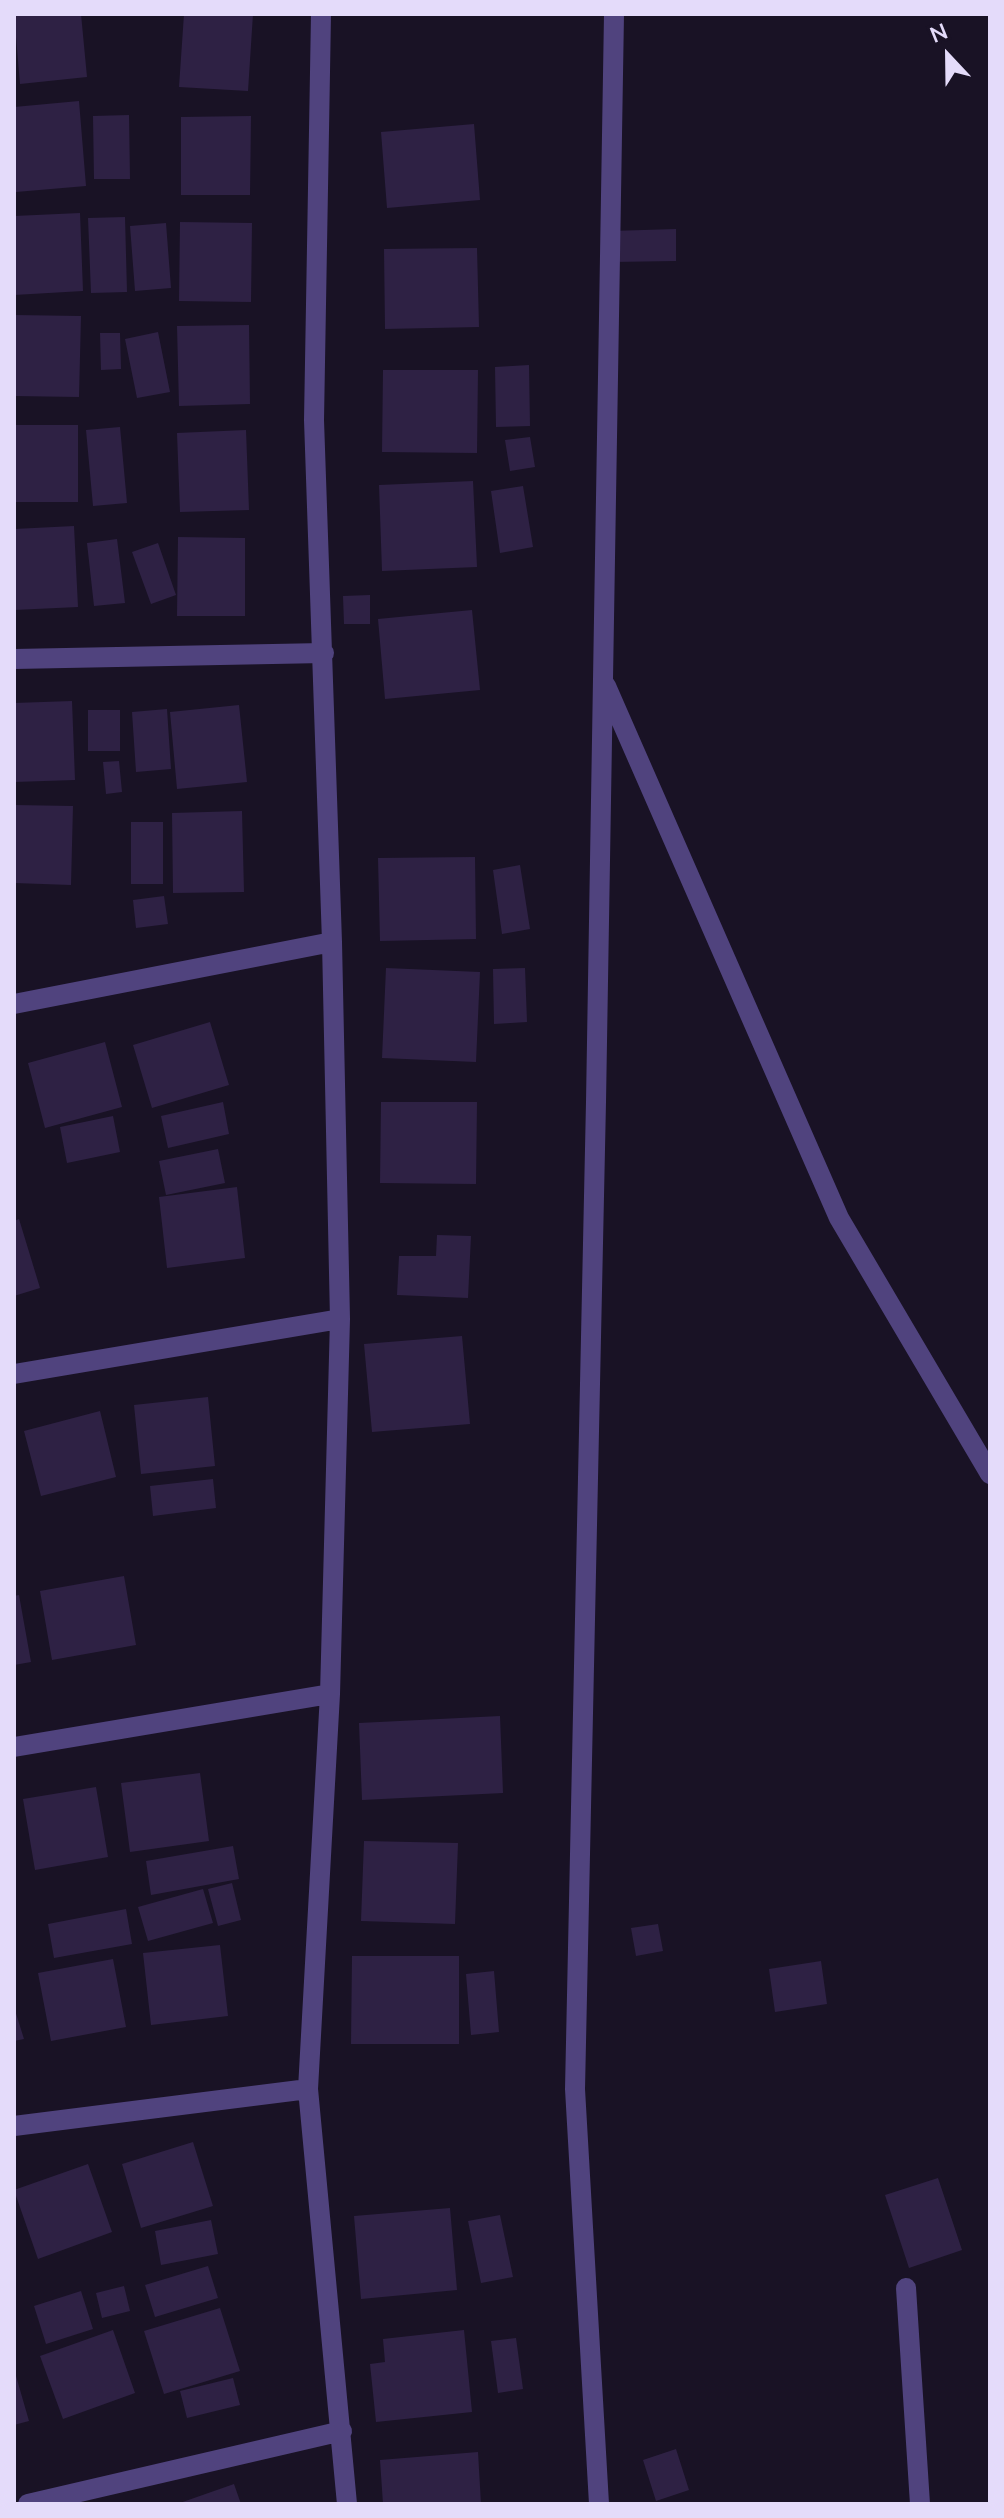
<!DOCTYPE html>
<html>
<head>
<meta charset="utf-8">
<style>
	body { margin:0 }
	#map { position:relative; width:1004px; height:2518px; overflow:hidden; background:#191225; font-family:"Nunito Sans",sans-serif }
	canvas { display:block }
	.frame { position:absolute; inset:0; border:16px solid #e4dbfa; pointer-events:none }
	.north { position:absolute; left:908px; top:16px; width:80px; height:80px; -webkit-text-stroke:6px #191225; paint-order:stroke; rotate:338deg; font-size:22px; font-weight:700; line-height:32px; text-align:center; color:#e4dbfa }
	.north::after { content:''; display:block; margin:auto; width:28px; height:36px; background:#e4dbfa; clip-path:polygon(50% 0,100% 100%,50% 72%,0 100%) }
</style>
</head>
<body>
<div id="map">
<canvas width="1004" height="2518"></canvas>
<div class="frame"></div>
<div class="north">N</div>
</div>
<script>
const ctx = document.querySelector('canvas').getContext('2d');
ctx.lineJoin = 'round';
function fill(path, color) { ctx.fillStyle = color; ctx.fill(path, 'evenodd'); }
function stroke(path, color, width, dash) { ctx.strokeStyle = color; ctx.lineWidth = width; ctx.lineCap = dash ? 'butt' : 'round'; ctx.setLineDash(dash || []); ctx.stroke(path); }
const building = new Path2D(`
	M 14,14 L 81,14 L 87,77 L 20,84 Z
	M 184,14 L 253,14 L 248,91 L 179,87 Z
	M 79,101 L 86,186 L 16,192 L 14,107 Z
	M 129,115 L 130,179 L 94,179 L 93,116 Z
	M 251,116 L 250,195 L 181,195 L 181,117 Z
	M 474,124 L 480,200 L 387,208 L 381,132 Z
	M 80,213 L 83,291 L 14,295 L 14,216 Z
	M 125,217 L 127,292 L 91,293 L 88,218 Z
	M 180,222 L 252,223 L 251,302 L 179,301 Z
	M 166,223 L 171,288 L 135,291 L 130,226 Z
	M 676,229 L 676,261 L 612,262 L 611,231 Z
	M 477,248 L 479,327 L 385,329 L 384,249 Z
	M 14,315 L 81,316 L 79,397 L 14,396 Z
	M 249,325 L 250,404 L 179,406 L 177,326 Z
	M 158,332 L 170,392 L 137,398 L 125,339 Z
	M 100,333 L 120,333 L 121,369 L 101,370 Z
	M 529,365 L 530,426 L 496,427 L 495,367 Z
	M 383,370 L 478,370 L 477,453 L 382,452 Z
	M 14,425 L 78,425 L 78,502 L 14,502 Z
	M 120,427 L 127,503 L 93,506 L 86,430 Z
	M 246,430 L 249,510 L 180,512 L 177,433 Z
	M 530,437 L 535,467 L 510,471 L 505,440 Z
	M 473,481 L 477,567 L 382,571 L 379,485 Z
	M 523,486 L 533,547 L 500,553 L 491,491 Z
	M 74,526 L 78,607 L 14,610 L 14,529 Z
	M 178,537 L 245,538 L 245,616 L 177,616 Z
	M 117,539 L 125,603 L 94,606 L 87,543 Z
	M 158,543 L 176,595 L 151,604 L 132,552 Z
	M 370,595 L 370,624 L 344,624 L 343,596 Z
	M 472,610 L 480,690 L 385,699 L 378,619 Z
	M 72,701 L 75,780 L 14,782 L 14,703 Z
	M 239,705 L 247,782 L 177,789 L 170,712 Z
	M 167,709 L 171,769 L 136,772 L 132,712 Z
	M 88,710 L 120,710 L 120,751 L 88,751 Z
	M 119,761 L 122,792 L 106,794 L 103,762 Z
	M 14,805 L 73,806 L 71,885 L 14,883 Z
	M 242,811 L 244,892 L 173,893 L 172,813 Z
	M 131,822 L 163,822 L 163,884 L 131,884 Z
	M 475,857 L 476,939 L 380,941 L 378,858 Z
	M 520,865 L 530,929 L 502,934 L 493,870 Z
	M 164,896 L 168,924 L 136,928 L 133,900 Z
	M 386,968 L 480,972 L 476,1062 L 382,1058 Z
	M 525,968 L 527,1022 L 494,1024 L 493,969 Z
	M 210,1022 L 229,1085 L 152,1108 L 133,1045 Z
	M 105,1042 L 122,1107 L 45,1128 L 28,1063 Z
	M 223,1102 L 229,1134 L 168,1148 L 161,1116 Z
	M 381,1102 L 477,1102 L 476,1184 L 380,1183 Z
	M 113,1116 L 120,1152 L 67,1163 L 60,1127 Z
	M 218,1149 L 225,1183 L 166,1195 L 159,1161 Z
	M 237,1187 L 245,1258 L 167,1268 L 159,1197 Z
	M 19,1219 L 40,1288 L 14,1296 L 14,1221 Z
	M 437,1235 L 471,1236 L 468,1298 L 397,1295 L 399,1256 L 436,1256 Z
	M 462,1336 L 470,1424 L 372,1432 L 364,1344 Z
	M 208,1397 L 215,1466 L 141,1474 L 134,1405 Z
	M 100,1411 L 116,1477 L 41,1496 L 24,1431 Z
	M 213,1479 L 216,1508 L 153,1516 L 150,1486 Z
	M 124,1576 L 136,1645 L 52,1660 L 40,1591 Z
	M 19,1595 L 31,1662 L 14,1665 L 14,1596 Z
	M 500,1716 L 503,1793 L 362,1800 L 359,1723 Z
	M 200,1773 L 209,1841 L 130,1852 L 121,1783 Z
	M 96,1787 L 108,1857 L 35,1870 L 23,1799 Z
	M 364,1841 L 458,1843 L 455,1924 L 361,1921 Z
	M 233,1846 L 239,1879 L 151,1895 L 146,1861 Z
	M 232,1883 L 241,1920 L 218,1926 L 208,1889 Z
	M 203,1889 L 213,1923 L 148,1941 L 138,1907 Z
	M 126,1909 L 132,1944 L 54,1958 L 48,1924 Z
	M 658,1924 L 663,1951 L 636,1956 L 631,1928 Z
	M 220,1945 L 228,2016 L 151,2025 L 143,1953 Z
	M 352,1956 L 459,1956 L 459,2044 L 351,2044 Z
	M 113,1959 L 126,2027 L 51,2041 L 38,1973 Z
	M 821,1961 L 827,2004 L 775,2012 L 769,1969 Z
	M 494,1971 L 499,2032 L 471,2035 L 466,1974 Z
	M 14,2007 L 24,2039 L 14,2041 Z
	M 193,2142 L 213,2206 L 141,2228 L 122,2164 Z
	M 88,2164 L 112,2232 L 38,2259 L 14,2190 Z
	M 938,2178 L 962,2250 L 909,2268 L 885,2195 Z
	M 450,2208 L 457,2290 L 361,2299 L 354,2216 Z
	M 500,2215 L 513,2277 L 481,2283 L 468,2221 Z
	M 211,2220 L 218,2254 L 161,2265 L 155,2231 Z
	M 208,2266 L 218,2298 L 155,2317 L 145,2285 Z
	M 124,2286 L 130,2311 L 102,2318 L 96,2293 Z
	M 81,2291 L 93,2329 L 46,2344 L 34,2306 Z
	M 220,2308 L 240,2371 L 164,2394 L 144,2331 Z
	M 113,2330 L 135,2393 L 63,2419 L 40,2356 Z
	M 464,2330 L 472,2412 L 376,2422 L 370,2364 L 385,2362 L 383,2339 Z
	M 516,2338 L 523,2389 L 498,2393 L 491,2341 Z
	M 14,2369 L 29,2421 L 14,2425 Z
	M 233,2378 L 240,2405 L 187,2418 L 180,2391 Z
	M 676,2449 L 689,2490 L 656,2501 L 643,2460 Z
	M 478,2452 L 481,2504 L 383,2504 L 380,2460 Z
	M 234,2484 L 241,2504 L 177,2504 Z`);
const minor = new Path2D(`
	M 321,14 L 314,420 L 332,942 L 340,1319 L 330,1694 L 308,2089 L 347,2504
	M 14,659 L 324,653
	M 606,686 L 839,1218 L 990,1474
	M 14,1004 L 332,942
	M 14,1374 L 340,1319
	M 14,1747 L 330,1694
	M 14,2126 L 308,2089
	M 906,2288 L 920,2504
	M 28,2504 L 342,2431
	M 599,2504 L 575,2089 L 596,1102 L 614,14`);
fill(building, '#2e2144');
stroke(minor, '#50437e', 20);
</script>
</body>
</html>
